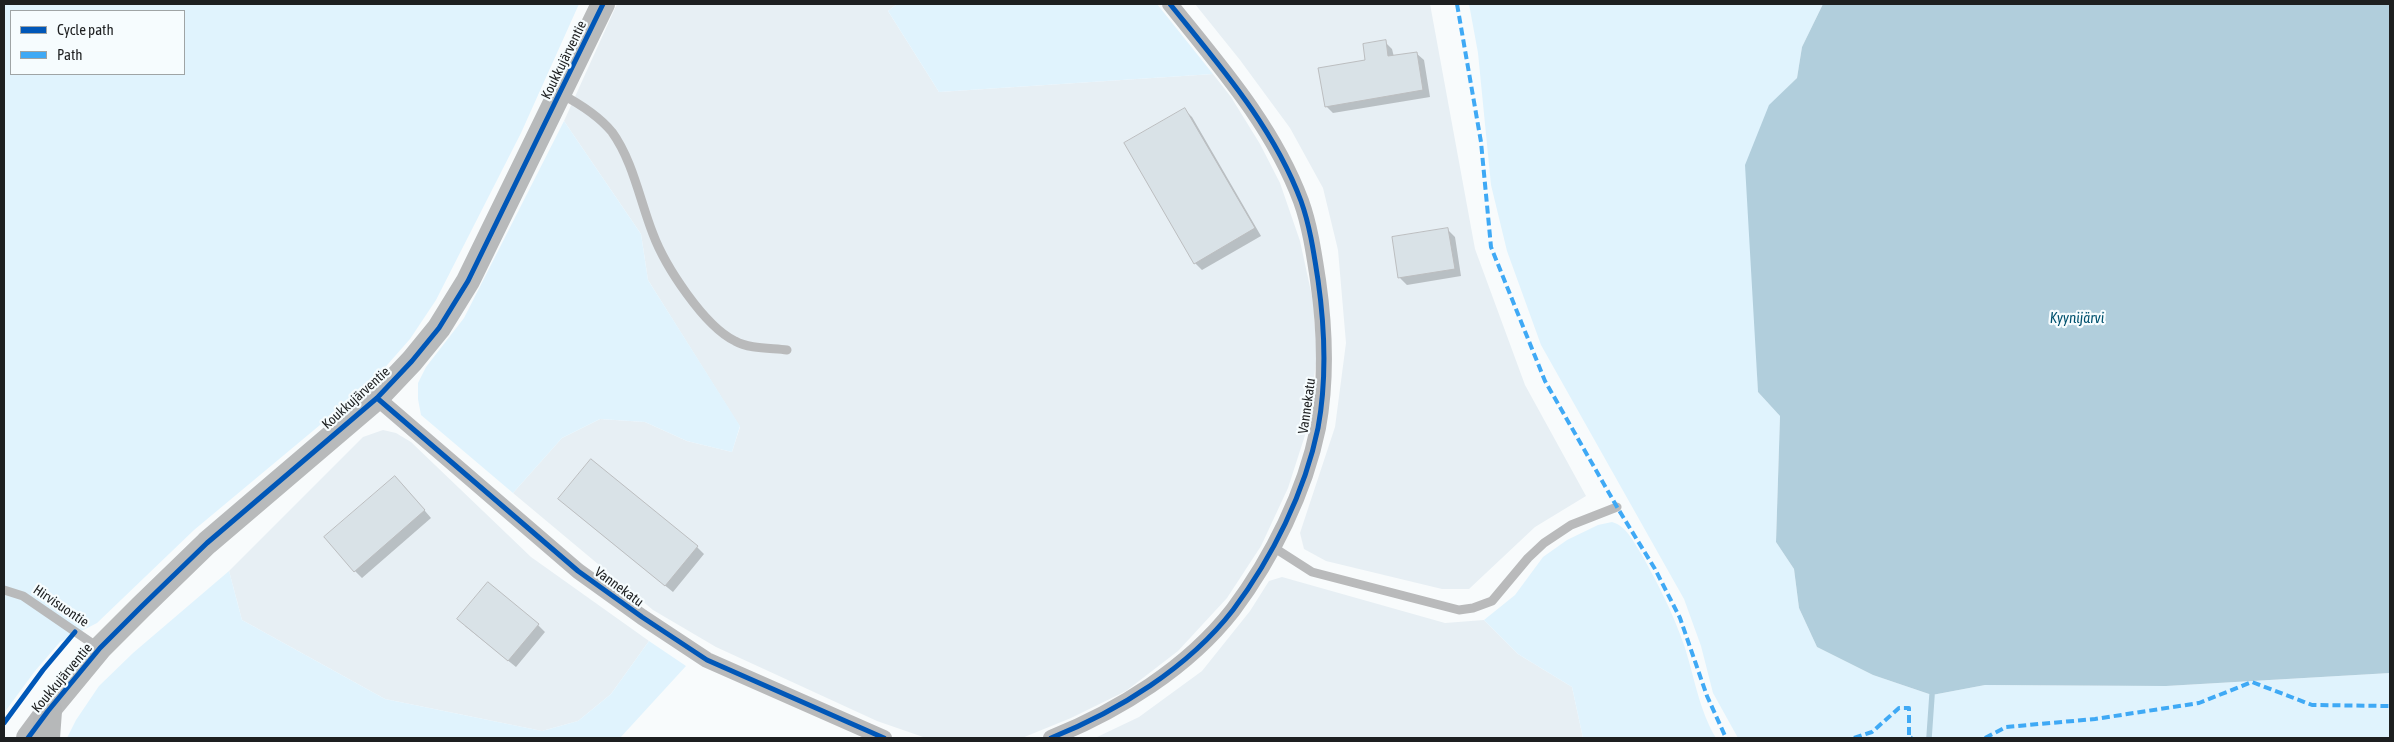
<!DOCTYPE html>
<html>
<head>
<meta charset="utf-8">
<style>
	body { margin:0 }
	#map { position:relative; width:2394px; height:742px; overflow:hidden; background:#f8fbfc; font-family:"Asap Condensed",sans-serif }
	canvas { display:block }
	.frame { position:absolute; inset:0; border:5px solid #1d1f20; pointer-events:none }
	.legend { position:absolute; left:10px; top:10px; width:175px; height:65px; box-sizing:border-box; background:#f6fcfe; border:1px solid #9fa4a5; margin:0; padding:6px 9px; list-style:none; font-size:15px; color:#1d1f20 }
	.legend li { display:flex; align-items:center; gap:10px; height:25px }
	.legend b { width:25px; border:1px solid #9fa4a5 }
</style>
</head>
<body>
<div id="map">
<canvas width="2394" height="742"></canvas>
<div class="frame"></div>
<ul class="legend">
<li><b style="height:6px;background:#0057b8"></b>Cycle path</li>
<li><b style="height:6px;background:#3fa9f5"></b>Path</li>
</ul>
</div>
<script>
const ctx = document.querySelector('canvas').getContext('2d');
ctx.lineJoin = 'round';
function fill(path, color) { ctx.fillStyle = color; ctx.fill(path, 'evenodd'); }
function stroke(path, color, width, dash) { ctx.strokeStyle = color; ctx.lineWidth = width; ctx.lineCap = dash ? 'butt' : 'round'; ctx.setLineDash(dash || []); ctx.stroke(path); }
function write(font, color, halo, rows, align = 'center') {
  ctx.font = font + ' "Asap Condensed",sans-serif'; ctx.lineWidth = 4.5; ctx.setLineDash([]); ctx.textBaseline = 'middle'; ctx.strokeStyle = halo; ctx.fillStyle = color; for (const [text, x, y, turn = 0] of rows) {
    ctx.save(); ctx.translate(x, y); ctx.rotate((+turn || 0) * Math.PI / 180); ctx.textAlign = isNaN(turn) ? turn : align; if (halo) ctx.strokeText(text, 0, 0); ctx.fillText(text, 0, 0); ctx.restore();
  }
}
const built = new Path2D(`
	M 617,4 L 897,4 L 888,11 L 939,92 L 1213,74 L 1231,97 L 1260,144 L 1280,183 L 1300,241 L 1313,301 L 1317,356 L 1307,429 L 1288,488 L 1261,546 L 1227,598 L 1178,651 L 1126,691 L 1071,718 L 1022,738 L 926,738 L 877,721 L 716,647 L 653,610 L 513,493 L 562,438 L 600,419 L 645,422 L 687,441 L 732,452 L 740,427 L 648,280 L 641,234 L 564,121 Z
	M 1195,4 L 1430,4 L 1475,249 L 1525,385 L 1586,496 L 1535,527 L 1469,589 L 1442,589 L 1326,561 L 1304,549 L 1300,533 L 1335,427 L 1346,343 L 1338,250 L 1323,188 L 1290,128 L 1240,60 Z
	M 383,430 L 396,433 L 411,442 L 531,557 L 649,641 L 611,694 L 578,721 L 542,731 L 385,699 L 242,620 L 229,571 L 363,437 Z
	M 1282,577 L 1445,623 L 1484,620 L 1518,654 L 1572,687 L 1583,738 L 1095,738 L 1139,717 L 1202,671 L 1250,611 L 1269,581 Z`);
const green = new Path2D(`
	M 4,4 L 579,4 L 521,133 L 436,300 L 410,339 L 374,380 L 194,530 L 97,623 L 60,642 L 35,671 L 4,713 ZM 11,11 L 184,11 L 184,74 L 11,74 Z
	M 897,4 L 1157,4 L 1213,74 L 939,92 L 888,11 Z
	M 1469,4 L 1823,4 L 1802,47 L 1797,78 L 1769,106 L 1756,318 L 1758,392 L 1780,416 L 1776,542 L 1794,569 L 1799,608 L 1817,647 L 1873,675 L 1932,695 L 1985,685 L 2166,686 L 2390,673 L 2390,738 L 1738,738 L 1713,693 L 1701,646 L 1684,599 L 1541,345 L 1507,251 L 1491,185 L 1478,53 Z
	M 564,121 L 641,234 L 648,280 L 740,426 L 732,452 L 687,441 L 645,422 L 600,419 L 562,438 L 513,493 L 421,415 L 418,399 L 418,383 L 426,367 L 464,318 Z
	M 1612,522 C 1627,526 1634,543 1642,555 C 1658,584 1673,613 1684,645 C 1694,675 1699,710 1716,738 L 1583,738 L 1572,687 L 1518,654 L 1484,620 L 1515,595 L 1543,557 L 1567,540 L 1598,525 Z
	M 229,571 L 242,620 L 385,699 L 542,731 L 578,721 L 611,694 L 649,641 L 686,666 L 620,738 L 67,738 L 76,720 L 99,686 L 133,653 Z`);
const water = new Path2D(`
	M 1823,4 L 2390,4 L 2390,673 L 2166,686 L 1985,685 L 1932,695 L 1873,675 L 1817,647 L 1799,608 L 1794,569 L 1776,542 L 1780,416 L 1758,392 L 1745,165 L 1769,105 L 1797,78 L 1802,47 Z`);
const shadow = new Path2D(`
	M 1385,42 L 1392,49 L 1394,57 L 1416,53 L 1424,60 L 1430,97 L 1333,113 L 1326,106 Z
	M 1185,110 L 1192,117 L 1261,236 L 1202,270 L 1195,263 Z
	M 1448,230 L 1455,237 L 1461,276 L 1407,285 L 1400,278 L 1393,238 Z
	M 402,484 L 431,518 L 362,578 L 355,571 Z
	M 567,506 L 697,547 L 704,554 L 673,592 Z
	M 538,625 L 545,632 L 516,667 L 465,626 Z`);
const stream = new Path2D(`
	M 1929,738 L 1932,695`);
const building = new Path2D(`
	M 1386,40 L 1388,56 L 1417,52 L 1423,90 L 1325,107 L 1318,68 L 1365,60 L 1363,44 Z
	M 1185,108 L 1255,228 L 1194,264 L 1124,143 Z
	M 1448,228 L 1455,269 L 1398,278 L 1392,237 Z
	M 591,459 L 698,546 L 665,586 L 558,499 Z
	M 395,476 L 425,510 L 354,572 L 324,537 Z
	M 488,582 L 539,624 L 508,661 L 457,619 Z`);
const lane = new Path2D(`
	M 561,94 C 580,104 598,115 612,132 C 633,161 640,201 653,234 C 665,266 704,326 735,341 C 749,349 771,348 787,350
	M 1273,547 L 1312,572 L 1459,610 L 1473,608 L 1492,601 L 1528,558 L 1544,543 L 1571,525 L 1617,507
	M 4,590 L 23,596 L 99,648`);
const street = new Path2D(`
	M 377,398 L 578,571 L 642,617 L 707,660 L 884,738
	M 1051,738 C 1118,711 1188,668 1233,610 C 1272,558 1305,492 1318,428 C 1327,379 1325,329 1318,280 C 1314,254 1310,226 1301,201 C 1273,126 1219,65 1170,4`);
const secondary = new Path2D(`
	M 28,738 L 48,711 L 100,648 L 141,607 L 207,543 L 377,398 L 412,361 L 439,328 L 468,281 L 603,4`);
const highway = new Path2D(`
	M 46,738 L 48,711`);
const quiet = new Path2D(`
	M 1457,4 L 1481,142 L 1491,247 L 1545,381 L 1617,507 L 1655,569 L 1680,618 L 1707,696 L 1726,738
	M 1854,738 L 1872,732 L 1899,708 L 1909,708 L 1909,737 L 1912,738
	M 1985,738 L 2006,727 L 2095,719 L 2199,703 L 2252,682 L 2312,705 L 2390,706`);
const cycleway = new Path2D(`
	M 377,398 L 578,571 L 642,617 L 707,660 L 884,738
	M 4,723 L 43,670 L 75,632
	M 28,738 L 48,711 L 100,648 L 141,607 L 207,543 L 377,398 L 412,361 L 439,328 L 468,281 L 603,4
	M 1051,738 C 1118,711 1188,668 1233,610 C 1272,558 1305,492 1318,428 C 1327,379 1325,329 1318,280 C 1314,254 1310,226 1301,201 C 1273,126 1219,65 1170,4`);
const streetNames = [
	["Koukkujärventie",564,60,-64],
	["Koukkujärventie",356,398,-42],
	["Vannekatu",1307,406,-82],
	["Vannekatu",619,587,36],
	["Hirvisuontie",61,606,34],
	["Koukkujärventie",62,678,-50]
];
const waterNames = [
	["Kyynijärvi",2077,318]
];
fill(built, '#e7eff4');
fill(green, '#e0f3fd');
fill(water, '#b1cedc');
fill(shadow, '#0003');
stroke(stream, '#b1cedc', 5.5);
fill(building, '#d9e2e7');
stroke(building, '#bcbec0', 1);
stroke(lane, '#b9babb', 9);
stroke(street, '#b9babb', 16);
stroke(secondary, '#b8babb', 24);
stroke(highway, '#b6b8b9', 28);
stroke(quiet, '#3fa9f5', 4, [8, 4]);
stroke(cycleway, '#0057b8', 5);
write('14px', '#1d1f20', '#f6fcfe', streetNames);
write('italic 15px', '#00516e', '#f6fcfe', waterNames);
</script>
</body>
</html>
